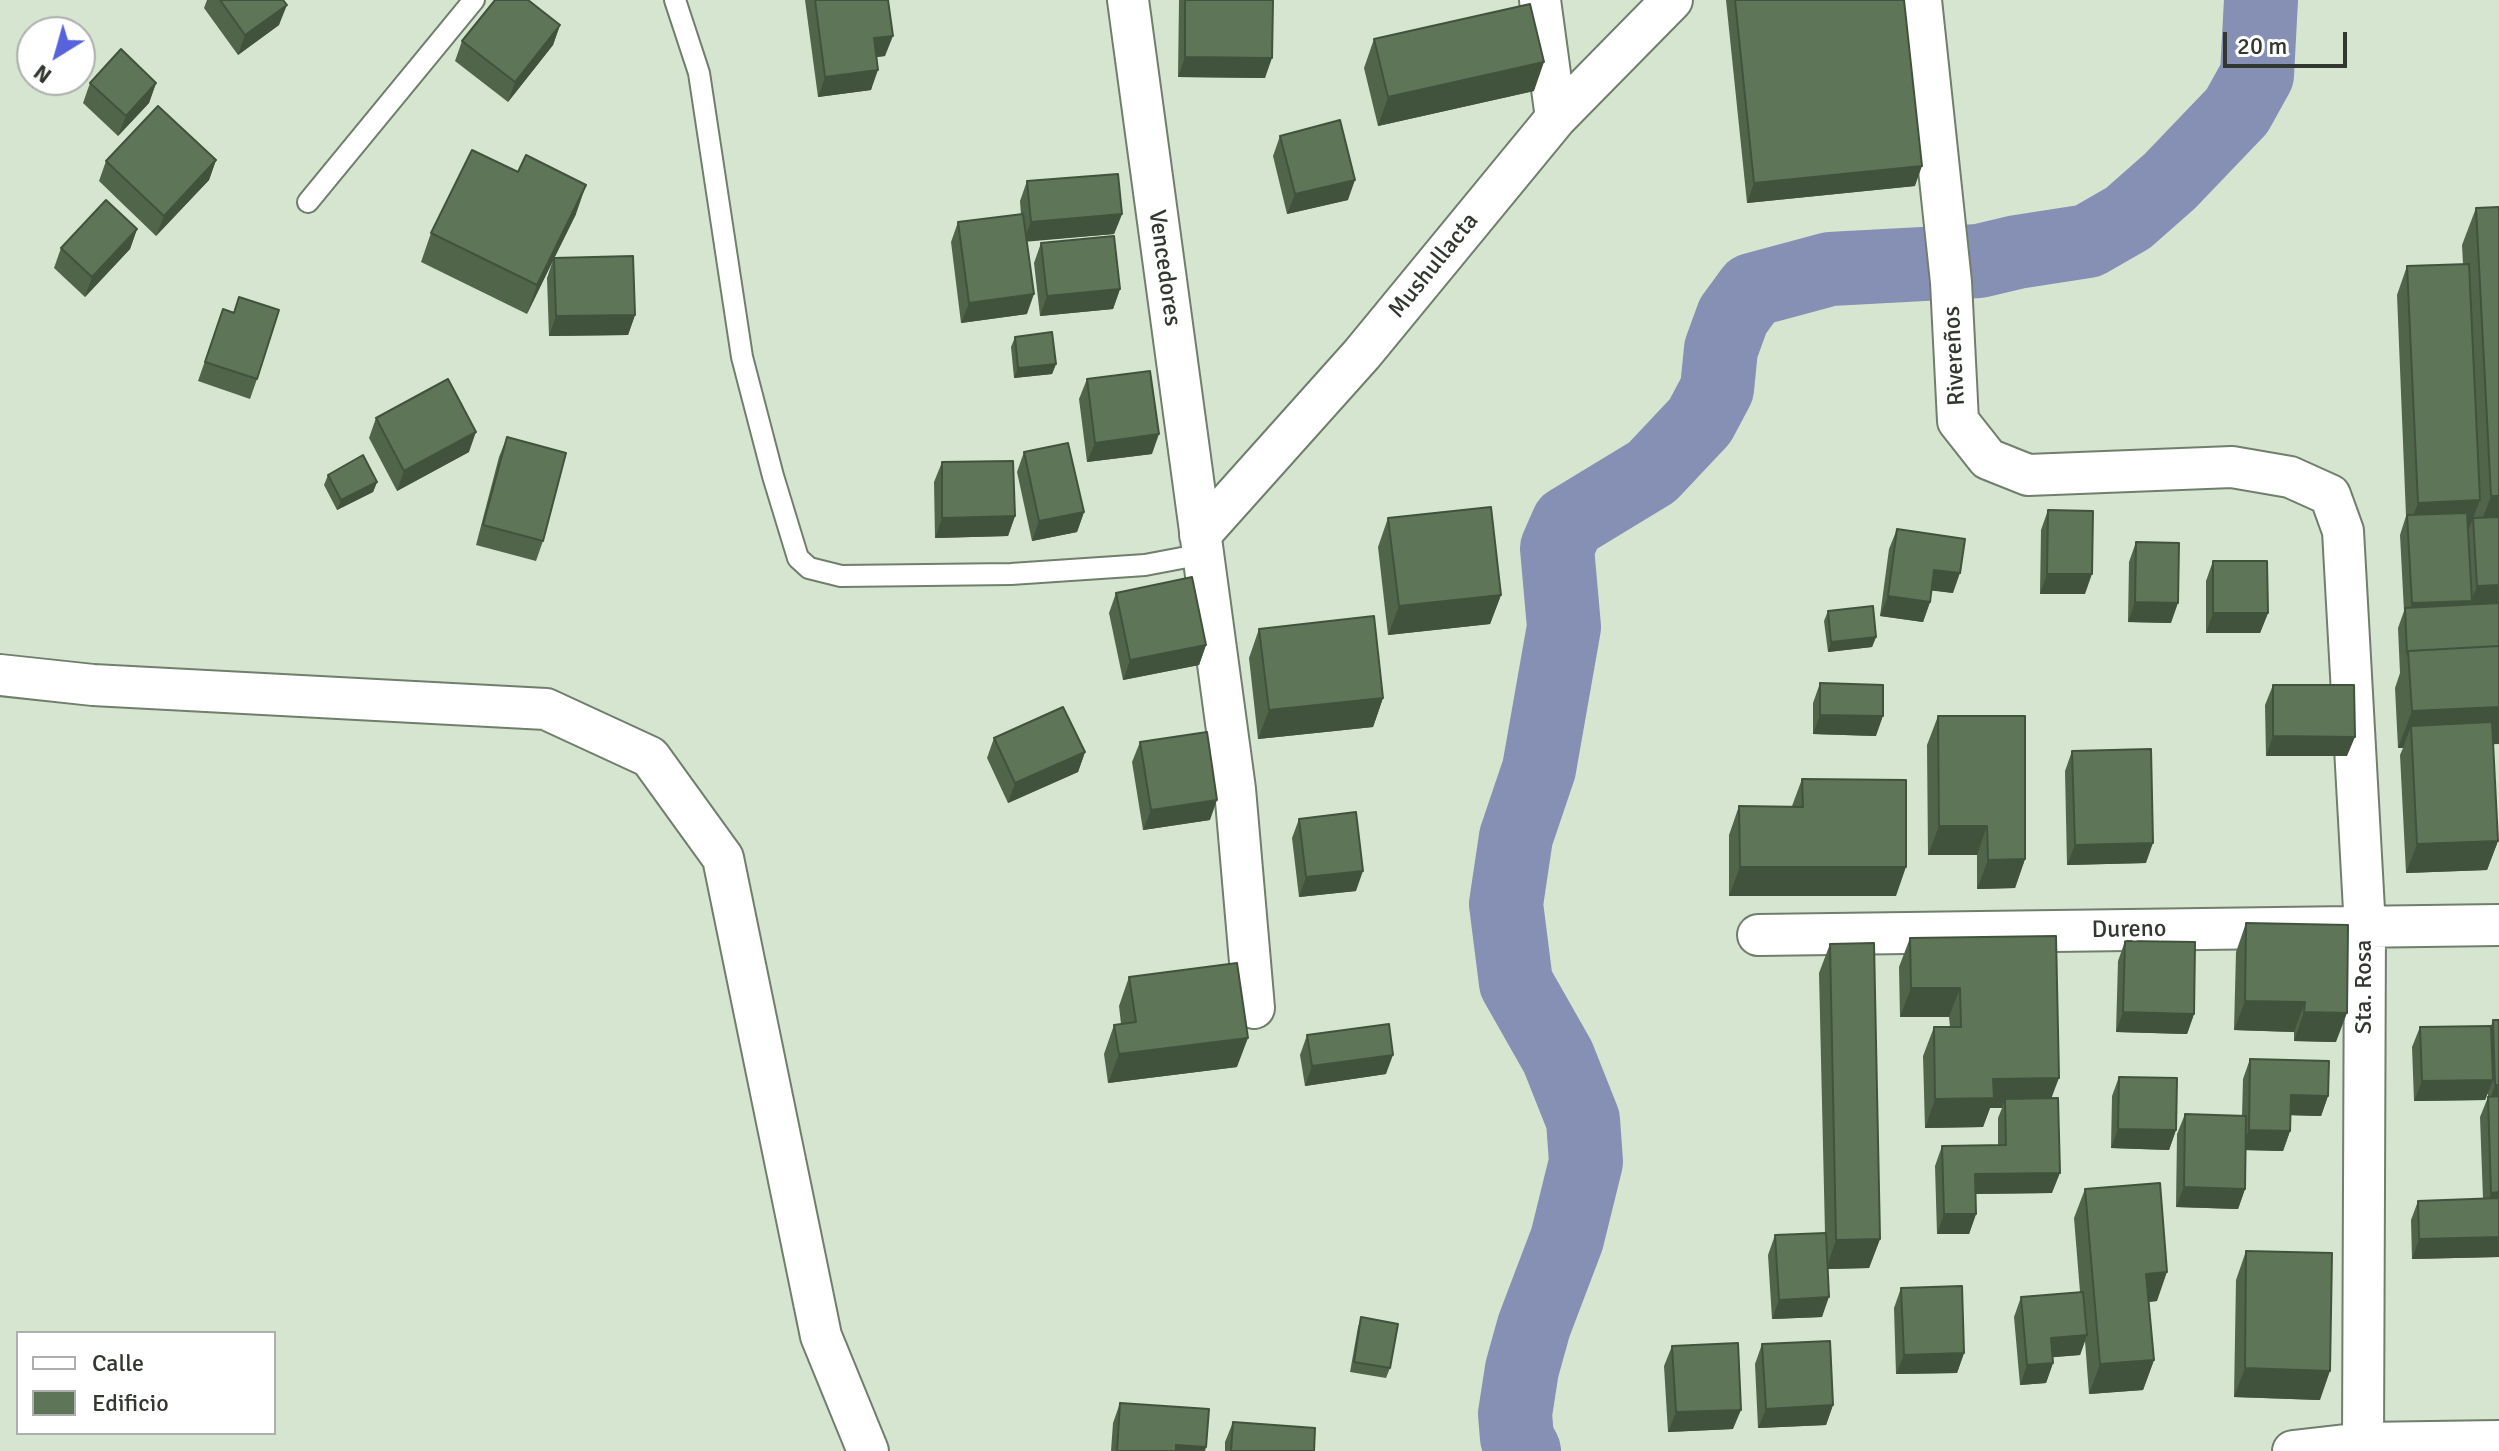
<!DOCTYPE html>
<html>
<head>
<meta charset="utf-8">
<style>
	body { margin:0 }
	#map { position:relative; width:2499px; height:1451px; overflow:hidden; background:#d5e5d0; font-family:Signika,sans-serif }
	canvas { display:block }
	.legend { position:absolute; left:16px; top:1331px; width:260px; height:104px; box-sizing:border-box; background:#fff; border:2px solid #adafac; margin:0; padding:10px 14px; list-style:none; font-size:24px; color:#323830 }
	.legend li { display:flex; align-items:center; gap:16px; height:40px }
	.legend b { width:40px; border:2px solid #adafac }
	.north { position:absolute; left:16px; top:16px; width:80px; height:80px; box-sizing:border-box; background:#fff; border:2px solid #adafac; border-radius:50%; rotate:217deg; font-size:22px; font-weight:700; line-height:32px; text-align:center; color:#323830 }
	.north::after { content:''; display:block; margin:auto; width:28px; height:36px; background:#5663da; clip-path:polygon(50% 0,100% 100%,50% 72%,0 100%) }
	.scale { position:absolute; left:2223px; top:32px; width:124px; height:36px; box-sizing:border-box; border:4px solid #323830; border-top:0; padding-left:10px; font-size:24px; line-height:28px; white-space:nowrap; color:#323830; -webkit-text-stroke:6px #fff; paint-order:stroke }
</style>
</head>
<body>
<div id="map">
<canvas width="2499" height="1451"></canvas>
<ul class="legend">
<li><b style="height:10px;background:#fff"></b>Calle</li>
<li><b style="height:22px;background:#5e7657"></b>Edificio</li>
</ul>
<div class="north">N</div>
<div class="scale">20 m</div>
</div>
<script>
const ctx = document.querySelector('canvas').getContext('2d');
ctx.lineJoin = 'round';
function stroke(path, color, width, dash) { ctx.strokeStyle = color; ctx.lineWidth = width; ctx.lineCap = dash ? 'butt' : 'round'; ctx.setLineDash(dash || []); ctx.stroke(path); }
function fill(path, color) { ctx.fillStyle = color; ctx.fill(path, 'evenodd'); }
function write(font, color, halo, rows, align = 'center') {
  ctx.font = font + ' Signika,sans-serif'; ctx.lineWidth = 8; ctx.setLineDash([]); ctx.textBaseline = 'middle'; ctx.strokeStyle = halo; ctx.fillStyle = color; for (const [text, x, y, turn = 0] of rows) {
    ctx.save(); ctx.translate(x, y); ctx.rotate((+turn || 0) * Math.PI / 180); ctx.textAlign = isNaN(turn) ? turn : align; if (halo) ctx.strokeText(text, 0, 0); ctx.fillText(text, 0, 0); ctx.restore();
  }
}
const river = new Path2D(`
	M 1524,1451 L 1517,1438 L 1515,1414 L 1522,1369 L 1534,1326 L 1567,1239 L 1586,1162 L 1583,1120 L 1558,1057 L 1516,983 L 1506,904 L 1516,837 L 1539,769 L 1564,627 L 1557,548 L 1568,523 L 1652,472 L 1700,421 L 1717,389 L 1721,349 L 1733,316 L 1752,290 L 1830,269 L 1979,261 L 2017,252 L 2088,241 L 2128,218 L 2170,181 L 2237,111 L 2257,75 L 2261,0`);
const service = new Path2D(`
	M 675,0 L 699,73 L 742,357 L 773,476 L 798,558 L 809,568 L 841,576 L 1011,574 L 1145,565 L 1203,554
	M 308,202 L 474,0`);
const minor = new Path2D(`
	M 1128,0 L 1235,789 L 1254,1008
	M 1540,0 L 1556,118
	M 1921,0 L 1951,282 L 1958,421 L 1988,459 L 2028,475 L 2232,467 L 2290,477 L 2330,495 L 2343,531 L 2365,928 L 2363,1443
	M 1200,535 L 1362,354 L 1556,118 L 1672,0
	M 0,675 L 93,685 L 546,709 L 650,757 L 723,858 L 821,1336 L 868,1451
	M 1758,935 L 2499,925
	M 2293,1451 L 2363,1443 L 2499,1441`);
const wall = new Path2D(`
	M 207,0 L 283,0 L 279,25 L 238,55 L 204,8 Z
	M 805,0 L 888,0 L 885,56 L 877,57 L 871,90 L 818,97 Z
	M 1179,0 L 1273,0 L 1265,78 L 1178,77 Z
	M 1726,0 L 1904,0 L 1915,186 L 1747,203 Z
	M 560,25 L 553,45 L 508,102 L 455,61 L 462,41 Z
	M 1374,39 L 1534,91 L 1378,126 L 1364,68 Z
	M 90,83 L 156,83 L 149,103 L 118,136 L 83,103 Z
	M 1280,136 L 1348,200 L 1287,214 L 1273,156 Z
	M 216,160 L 209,180 L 156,236 L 99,181 L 106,161 Z
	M 1027,181 L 1122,214 L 1114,234 L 1027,241 L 1027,314 L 961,323 L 951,242 L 958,222 L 1021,215 L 1020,201 Z
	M 2499,207 L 2493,744 L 2498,841 L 2487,870 L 2406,873 L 2400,755 L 2403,748 L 2398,748 L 2395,688 L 2400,673 L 2398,628 L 2404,611 L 2400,535 L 2406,516 L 2397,295 L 2407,266 L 2463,264 L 2462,245 L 2476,208 Z
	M 576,214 L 554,258 L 635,315 L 628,335 L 549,336 L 547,278 L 553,260 L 527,314 L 421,262 L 431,233 Z
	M 137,229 L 130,249 L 85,297 L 54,268 L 61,248 Z
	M 1041,243 L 1120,289 L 1113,309 L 1040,316 L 1034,263 Z
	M 239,297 L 257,379 L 250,399 L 198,381 L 223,309 L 234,312 Z
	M 1015,337 L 1056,364 L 1052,374 L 1014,378 L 1011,347 Z
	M 1087,379 L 1152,454 L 1087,462 L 1079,399 Z
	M 376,418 L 469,452 L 397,491 L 369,438 Z
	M 507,437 L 543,541 L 536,561 L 476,545 L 499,457 Z
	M 1024,452 L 1084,512 L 1077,532 L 1032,541 L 1017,472 Z
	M 942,462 L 1015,516 L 1008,536 L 935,538 L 934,482 Z
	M 328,475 L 377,482 L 373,492 L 337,510 L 324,485 Z
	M 2048,510 L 2085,594 L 2040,594 L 2041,530 Z
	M 1388,518 L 1501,595 L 1490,624 L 1388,635 L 1378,547 Z
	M 1897,529 L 1953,593 L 1931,590 L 1930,602 L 1923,622 L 1880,616 L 1889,549 Z
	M 2136,542 L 2171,623 L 2128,622 L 2129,562 Z
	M 2213,561 L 2268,613 L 2260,633 L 2206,633 L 2206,581 Z
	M 1116,593 L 1206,645 L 1199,665 L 1123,680 L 1109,613 Z
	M 1828,611 L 1876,637 L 1872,647 L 1828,652 L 1824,621 Z
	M 1259,629 L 1383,698 L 1373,727 L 1258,739 L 1249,658 Z
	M 1820,683 L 1876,736 L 1813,734 L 1813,703 Z
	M 2273,685 L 2347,756 L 2266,756 L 2265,705 Z
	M 1938,716 L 2025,859 L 2015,888 L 1977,889 L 1977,855 L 1928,855 L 1927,745 Z
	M 994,738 L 1085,752 L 1078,772 L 1008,803 L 987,758 Z
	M 1140,742 L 1210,820 L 1143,830 L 1132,762 Z
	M 2072,751 L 2146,863 L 2067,865 L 2065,771 Z
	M 1802,779 L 1896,896 L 1729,896 L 1729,835 L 1739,806 L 1792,806 Z
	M 1299,819 L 1356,891 L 1299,897 L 1292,838 Z
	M 2246,923 L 2336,1042 L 2294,1041 L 2294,1032 L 2234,1030 L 2236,952 Z
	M 2056,936 L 2052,1098 L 2052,1193 L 1976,1194 L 1976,1214 L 1969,1234 L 1937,1234 L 1935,1166 L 1942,1146 L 1998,1145 L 1998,1118 L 2002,1108 L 1990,1108 L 1983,1127 L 1925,1128 L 1923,1056 L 1934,1027 L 1950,1027 L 1949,1017 L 1900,1017 L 1899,967 L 1910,938 Z
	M 2125,941 L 2194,1014 L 2187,1034 L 2116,1032 L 2118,961 Z
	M 1830,944 L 1880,1239 L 1869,1268 L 1828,1269 L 1822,1317 L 1772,1319 L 1768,1255 L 1775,1235 L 1825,1233 L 1819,973 Z
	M 1129,977 L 1237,1067 L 1108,1083 L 1104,1054 L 1114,1025 L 1121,1024 L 1119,1006 Z
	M 2493,1020 L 2499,1020 L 2499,1257 L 2412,1259 L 2411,1220 L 2418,1201 L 2483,1199 L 2480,1117 L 2488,1097 L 2488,1093 L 2485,1100 L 2414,1101 L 2412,1047 L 2420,1027 L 2491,1026 Z
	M 1307,1035 L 1386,1074 L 1305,1086 L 1300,1055 Z
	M 2250,1059 L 2328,1096 L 2321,1116 L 2290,1115 L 2290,1131 L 2283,1151 L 2246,1150 L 2245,1189 L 2238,1209 L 2176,1207 L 2177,1134 L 2185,1114 L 2242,1116 L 2243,1079 Z
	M 2119,1077 L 2176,1130 L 2169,1150 L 2111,1148 L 2112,1096 Z
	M 2085,1189 L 2157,1301 L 2149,1302 L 2154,1360 L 2143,1390 L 2089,1394 L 2085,1341 L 2080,1355 L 2053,1357 L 2053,1363 L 2046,1383 L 2020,1385 L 2014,1317 L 2021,1297 L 2080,1292 L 2074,1218 Z
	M 2246,1251 L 2320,1400 L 2234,1397 L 2236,1280 Z
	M 1901,1288 L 1964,1353 L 1957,1373 L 1896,1374 L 1894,1308 Z
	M 1361,1317 L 1390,1368 L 1386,1378 L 1350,1372 L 1358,1327 Z
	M 1762,1344 L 1833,1405 L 1826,1425 L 1758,1428 L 1755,1364 Z
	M 1672,1346 L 1733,1429 L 1668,1432 L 1664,1366 Z
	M 1120,1403 L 1205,1451 L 1111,1451 L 1113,1423 Z
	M 1233,1422 L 1314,1451 L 1225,1451 L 1225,1442 Z`);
const shadedWall = new Path2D(`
	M 287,5 L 279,25 L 238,55 L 245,35 Z
	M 560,25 L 553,45 L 508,102 L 515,82 Z
	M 893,36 L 885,56 L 867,58 L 874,38 Z
	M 1185,57 L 1272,58 L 1265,78 L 1178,77 Z
	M 1544,62 L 1534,91 L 1378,126 L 1388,97 Z
	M 878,70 L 871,90 L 818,97 L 825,77 Z
	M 156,83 L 149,103 L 118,136 L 126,116 Z
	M 216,160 L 209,180 L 156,236 L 164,216 Z
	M 1922,166 L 1915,186 L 1747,203 L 1754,183 Z
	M 1355,180 L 1348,200 L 1287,214 L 1295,194 Z
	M 586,185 L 576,214 L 527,314 L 537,285 Z
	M 1122,214 L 1114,234 L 1023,242 L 1031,222 Z
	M 137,229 L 130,249 L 85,297 L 92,277 Z
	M 1120,289 L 1113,309 L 1040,316 L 1047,296 Z
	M 1034,294 L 1027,314 L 961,323 L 969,303 Z
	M 635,315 L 628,335 L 549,336 L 556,316 Z
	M 1056,364 L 1052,374 L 1014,378 L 1018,368 Z
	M 476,432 L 469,452 L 397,491 L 404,471 Z
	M 1159,434 L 1152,454 L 1087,462 L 1095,443 Z
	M 377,482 L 373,492 L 337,510 L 341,500 Z
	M 2491,496 L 2499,496 L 2499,532 L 2477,533 Z
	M 2480,500 L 2469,529 L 2407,532 L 2418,503 Z
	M 1084,512 L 1077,532 L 1032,541 L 1039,521 Z
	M 1015,516 L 1008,536 L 935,538 L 942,518 Z
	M 1934,570 L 1960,573 L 1953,593 L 1927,590 Z
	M 2047,574 L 2092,574 L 2085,594 L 2040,594 Z
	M 2499,585 L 2499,613 L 2406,620 L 2412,603 L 2471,601 L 2477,586 Z
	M 1501,595 L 1490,624 L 1388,635 L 1399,606 Z
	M 1888,596 L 1930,602 L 1923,622 L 1880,616 Z
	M 2135,602 L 2178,603 L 2171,623 L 2128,622 Z
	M 2213,613 L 2268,613 L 2260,633 L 2206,633 Z
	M 1876,637 L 1872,647 L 1828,652 L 1831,642 Z
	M 1206,645 L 1199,665 L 1123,680 L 1130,660 Z
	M 1383,698 L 1373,727 L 1258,739 L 1269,710 Z
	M 2499,707 L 2499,744 L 2412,747 L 2411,726 L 2403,748 L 2398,748 L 2412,711 Z
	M 1820,715 L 1883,716 L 1876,736 L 1813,734 Z
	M 2273,736 L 2355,737 L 2347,756 L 2266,756 Z
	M 1085,752 L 1078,772 L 1008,803 L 1015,783 Z
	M 1217,800 L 1210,820 L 1143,830 L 1151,810 Z
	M 1939,826 L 1987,826 L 1977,855 L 1928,855 Z
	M 2498,841 L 2487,870 L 2406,873 L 2417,844 Z
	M 2153,843 L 2146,863 L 2067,865 L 2075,845 Z
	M 2025,859 L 2015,888 L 1977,889 L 1988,860 Z
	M 1740,867 L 1906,867 L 1896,896 L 1729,896 Z
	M 1363,871 L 1356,891 L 1299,897 L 1306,877 Z
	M 1911,988 L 1960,988 L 1949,1017 L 1900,1017 Z
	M 2245,1001 L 2305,1002 L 2294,1032 L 2234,1030 Z
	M 2123,1012 L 2194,1014 L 2187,1034 L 2116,1032 Z
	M 2304,1012 L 2347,1013 L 2336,1042 L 2294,1041 Z
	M 1248,1038 L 1237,1067 L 1108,1083 L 1119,1054 Z
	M 1393,1055 L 1386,1074 L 1305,1086 L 1312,1066 Z
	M 2059,1078 L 2048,1107 L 2005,1099 L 2002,1108 L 1990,1108 L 1983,1127 L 1925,1128 L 1935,1099 L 1993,1079 Z
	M 2493,1080 L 2485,1100 L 2414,1101 L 2422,1081 Z
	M 2495,1085 L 2499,1085 L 2499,1105 L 2488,1105 Z
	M 2291,1095 L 2328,1096 L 2321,1116 L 2283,1115 Z
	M 2118,1129 L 2176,1130 L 2169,1150 L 2111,1148 Z
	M 2249,1130 L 2290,1131 L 2283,1151 L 2241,1150 Z
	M 2060,1173 L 2052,1193 L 1968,1194 L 1975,1174 Z
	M 2184,1187 L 2245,1189 L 2238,1209 L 2176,1207 Z
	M 2499,1192 L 2499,1212 L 2484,1212 L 2491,1193 Z
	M 1944,1214 L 1976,1214 L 1969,1234 L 1937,1234 Z
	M 2499,1237 L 2499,1257 L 2412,1259 L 2419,1239 Z
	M 1880,1239 L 1869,1268 L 1826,1269 L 1836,1240 Z
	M 2167,1272 L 2157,1301 L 2136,1303 L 2146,1274 Z
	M 1829,1297 L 1822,1317 L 1772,1319 L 1779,1300 Z
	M 2087,1335 L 2080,1355 L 2044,1358 L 2051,1338 Z
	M 1964,1353 L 1957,1373 L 1896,1374 L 1904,1355 Z
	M 2154,1360 L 2143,1390 L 2089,1394 L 2100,1364 Z
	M 2053,1363 L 2046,1383 L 2020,1385 L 2027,1365 Z
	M 2245,1368 L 2330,1371 L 2320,1400 L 2234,1397 Z
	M 1833,1405 L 1826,1425 L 1758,1428 L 1766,1409 Z
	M 1741,1410 L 1733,1429 L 1668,1432 L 1676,1412 Z
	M 1176,1445 L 1206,1447 L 1205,1451 L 1174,1451 Z`);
const building = new Path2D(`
	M 220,0 L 283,0 L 287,5 L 245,35 Z
	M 495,0 L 528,0 L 560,25 L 515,82 L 462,41 Z
	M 815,0 L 888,0 L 893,36 L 874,38 L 878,70 L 825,77 Z
	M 1185,0 L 1273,0 L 1272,58 L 1185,57 Z
	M 1735,0 L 1904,0 L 1922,166 L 1754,183 Z
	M 1530,4 L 1544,62 L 1388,97 L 1374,39 Z
	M 121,49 L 156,83 L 126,116 L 90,83 Z
	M 158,106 L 216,160 L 164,216 L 106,161 Z
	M 1340,120 L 1355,180 L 1295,194 L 1280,136 Z
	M 472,150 L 518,172 L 526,155 L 586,185 L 537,285 L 431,233 Z
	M 1118,174 L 1122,214 L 1031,222 L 1027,181 Z
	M 106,200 L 137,229 L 92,277 L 61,248 Z
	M 2499,207 L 2499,496 L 2491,496 L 2476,208 Z
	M 1023,214 L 1034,294 L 969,303 L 958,222 Z
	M 1114,236 L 1120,289 L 1047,296 L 1041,243 Z
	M 633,256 L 635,315 L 556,316 L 554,258 Z
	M 2469,264 L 2480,500 L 2418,503 L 2407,266 Z
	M 239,297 L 279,310 L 257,379 L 205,362 L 223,309 L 234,313 Z
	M 1052,332 L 1056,364 L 1018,368 L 1015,337 Z
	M 1150,371 L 1159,434 L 1095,443 L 1087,379 Z
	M 448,379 L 476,432 L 404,471 L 376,418 Z
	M 507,437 L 566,453 L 543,541 L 483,525 Z
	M 1068,443 L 1084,512 L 1039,521 L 1024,452 Z
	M 363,455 L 377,482 L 341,500 L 328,475 Z
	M 1013,461 L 1015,516 L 942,518 L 942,462 Z
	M 1491,507 L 1501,595 L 1399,606 L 1388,518 Z
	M 2048,510 L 2093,511 L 2092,574 L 2047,574 Z
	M 2467,513 L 2472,601 L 2412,603 L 2407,515 Z
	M 2499,517 L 2499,585 L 2477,586 L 2473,518 Z
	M 1897,529 L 1965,539 L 1960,573 L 1934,570 L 1930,602 L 1888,596 Z
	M 2136,542 L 2179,543 L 2178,603 L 2135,602 Z
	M 2213,561 L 2267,561 L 2268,613 L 2213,613 Z
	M 1192,577 L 1206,645 L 1130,660 L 1116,593 Z
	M 2499,603 L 2499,646 L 2408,651 L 2407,653 L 2405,608 Z
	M 1873,606 L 1876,637 L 1831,642 L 1828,611 Z
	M 1374,616 L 1383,698 L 1269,710 L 1259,629 Z
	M 2499,646 L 2499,707 L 2412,711 L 2408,651 Z
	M 1820,683 L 1883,685 L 1883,716 L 1820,715 Z
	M 2273,685 L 2354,685 L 2355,737 L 2273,736 Z
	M 1063,707 L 1085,752 L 1015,783 L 994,738 Z
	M 1938,716 L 2025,716 L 2025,859 L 1988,860 L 1987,826 L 1939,826 Z
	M 2492,722 L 2498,841 L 2417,844 L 2411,726 Z
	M 1207,732 L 1217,800 L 1151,810 L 1140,742 Z
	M 2151,749 L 2153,843 L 2075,845 L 2072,751 Z
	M 1802,779 L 1906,780 L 1906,867 L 1740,867 L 1739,806 L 1803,807 Z
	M 1356,812 L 1363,871 L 1306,877 L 1299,819 Z
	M 2246,923 L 2348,925 L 2347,1013 L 2304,1012 L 2305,1002 L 2245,1001 Z
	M 2056,936 L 2059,1078 L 1993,1079 L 1994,1098 L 1935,1099 L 1934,1027 L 1961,1027 L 1960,988 L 1911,988 L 1910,938 Z
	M 2125,941 L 2195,942 L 2194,1014 L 2123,1012 Z
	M 1874,943 L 1880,1239 L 1836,1240 L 1830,944 Z
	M 1237,963 L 1248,1038 L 1119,1054 L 1114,1025 L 1136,1022 L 1129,977 Z
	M 2493,1020 L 2499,1020 L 2499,1085 L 2495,1085 Z
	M 1389,1024 L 1393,1055 L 1312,1066 L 1307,1035 Z
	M 2491,1026 L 2493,1080 L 2422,1081 L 2420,1027 Z
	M 2250,1059 L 2329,1061 L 2328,1096 L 2291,1095 L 2290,1131 L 2249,1130 Z
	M 2119,1077 L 2177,1078 L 2176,1130 L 2118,1129 Z
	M 2499,1096 L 2499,1192 L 2491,1193 L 2488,1097 Z
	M 2058,1098 L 2060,1173 L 1975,1174 L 1976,1214 L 1944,1214 L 1942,1146 L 2006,1145 L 2005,1099 Z
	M 2185,1114 L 2246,1116 L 2245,1189 L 2184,1187 Z
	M 2160,1183 L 2167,1272 L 2146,1274 L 2154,1360 L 2100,1364 L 2085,1189 Z
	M 2499,1198 L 2499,1237 L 2419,1239 L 2418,1201 Z
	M 1826,1233 L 1829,1297 L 1779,1300 L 1775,1235 Z
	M 2246,1251 L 2332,1253 L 2330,1371 L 2245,1368 Z
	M 1962,1286 L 1964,1353 L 1904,1355 L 1901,1288 Z
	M 2083,1292 L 2087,1335 L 2051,1338 L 2053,1363 L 2027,1365 L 2021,1297 Z
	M 1361,1317 L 1398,1324 L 1390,1368 L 1354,1362 Z
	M 1830,1341 L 1833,1405 L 1766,1409 L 1762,1344 Z
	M 1738,1343 L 1741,1410 L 1676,1412 L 1672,1346 Z
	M 1120,1403 L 1209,1409 L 1206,1447 L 1176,1445 L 1176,1451 L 1117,1451 Z
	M 1233,1422 L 1315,1428 L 1314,1451 L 1231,1451 Z`);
const streetNames = [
	["Mushullacta",1434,266,-51],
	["Vencedores",1164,268,82],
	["Rivereños",1955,356,-93],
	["Dureno",2129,930,-1],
	["Sta. Rosa",2365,987,-90]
];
stroke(river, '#868fb4', 74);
stroke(service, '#707e6c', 24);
stroke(minor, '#707e6c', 44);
stroke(service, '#fff', 20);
stroke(minor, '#fff', 40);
fill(wall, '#51654b');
fill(shadedWall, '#42533d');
fill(building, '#5e7657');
stroke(building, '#42533d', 2);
write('24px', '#323830', '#fff', streetNames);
</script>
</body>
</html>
